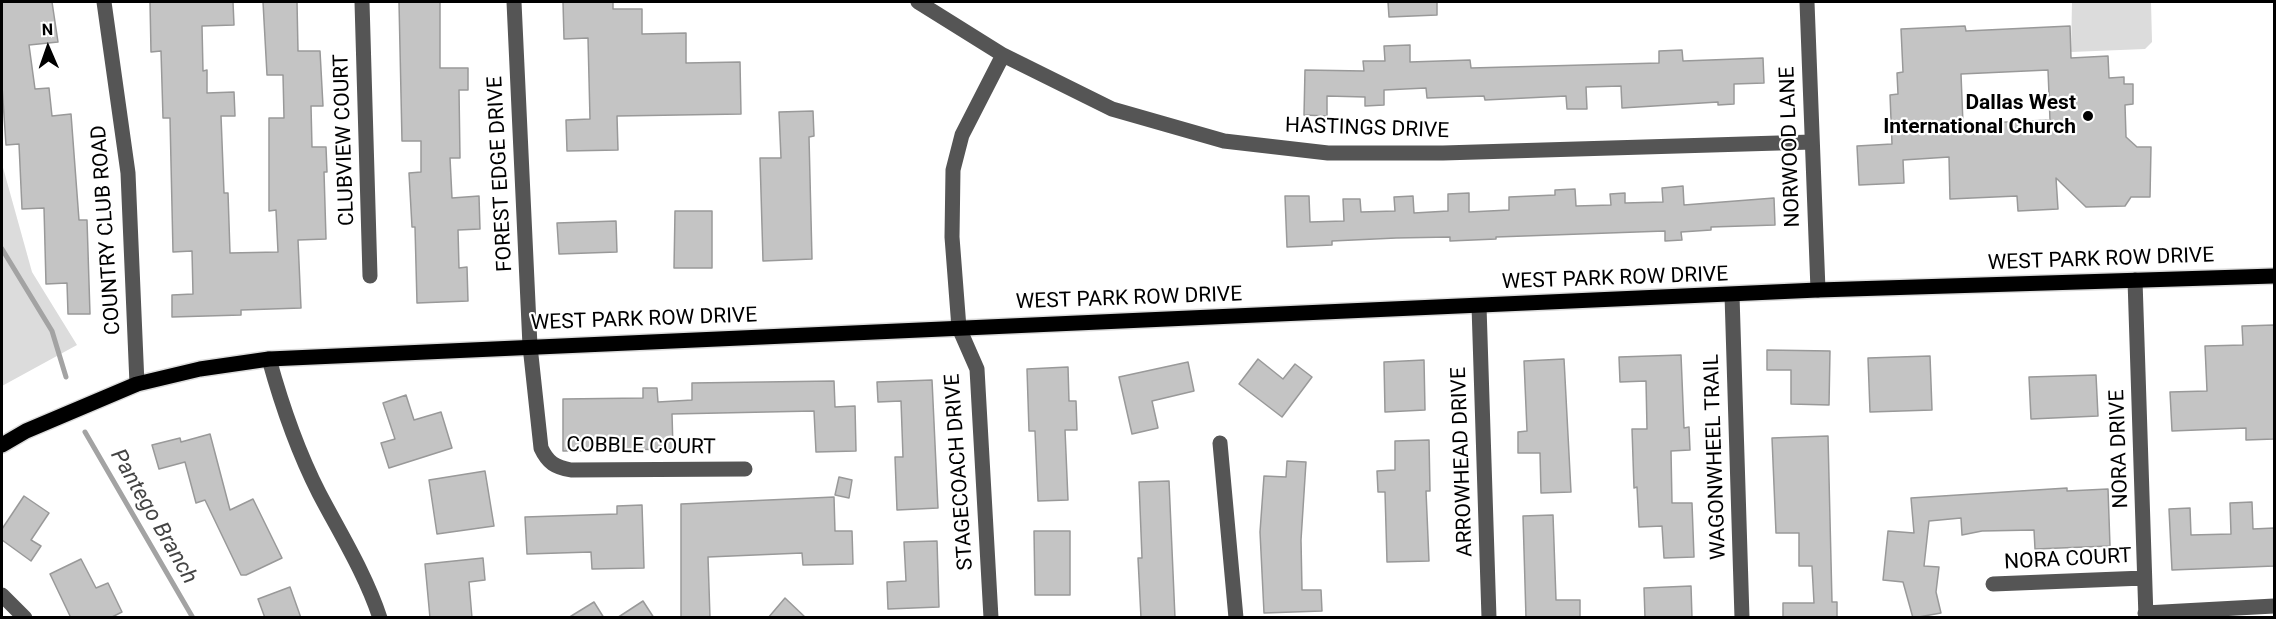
<!DOCTYPE html>
<html>
<head>
<meta charset="utf-8">
<style>
	body { margin:0 }
	#map { position:relative; width:2276px; height:619px; overflow:hidden; background:#fff; font-family:Roboto,sans-serif }
	canvas { display:block }
	.frame { position:absolute; inset:0; border:3px solid #000; pointer-events:none }
	.north { position:absolute; left:18px; top:18px; width:60px; height:60px; -webkit-text-stroke:4px #fff; paint-order:stroke; rotate:358deg; font-size:16px; font-weight:700; line-height:24px; text-align:center; color:#000 }
	.north::after { content:''; display:block; margin:auto; width:21px; height:27px; background:#000; clip-path:polygon(50% 0,100% 100%,50% 72%,0 100%) }
</style>
</head>
<body>
<div id="map">
<canvas width="2276" height="619"></canvas>
<div class="frame"></div>
<div class="north">N</div>
</div>
<script>
const ctx = document.querySelector('canvas').getContext('2d');
ctx.lineJoin = 'round';
function fill(path, color) { ctx.fillStyle = color; ctx.fill(path, 'evenodd'); }
function stroke(path, color, width, dash) { ctx.strokeStyle = color; ctx.lineWidth = width; ctx.lineCap = dash ? 'butt' : 'round'; ctx.setLineDash(dash || []); ctx.stroke(path); }
function write(font, color, halo, rows, align = 'center') {
  ctx.font = font + ' Roboto,sans-serif'; ctx.lineWidth = 4.5; ctx.setLineDash([]); ctx.textBaseline = 'middle'; ctx.strokeStyle = halo; ctx.fillStyle = color; for (const [text, x, y, turn = 0] of rows) {
    ctx.save(); ctx.translate(x, y); ctx.rotate((+turn || 0) * Math.PI / 180); ctx.textAlign = isNaN(turn) ? turn : align; if (halo) ctx.strokeText(text, 0, 0); ctx.fillText(text, 0, 0); ctx.restore();
  }
}
const green = new Path2D(`
	M 2072,2 L 2151,2 L 2152,42 L 2145,49 L 2071,52 Z
	M 2,164 L 32,272 L 77,345 L 2,386 Z`);
const stream = new Path2D(`
	M 2,249 L 52,331 L 66,377
	M 85,432 L 193,618`);
const building = new Path2D(`
	M 2,2 L 52,2 L 58,42 L 29,45 L 35,89 L 49,88 L 52,116 L 71,114 L 79,220 L 87,220 L 90,314 L 68,314 L 67,283 L 46,284 L 44,208 L 22,209 L 19,144 L 6,145 L 2,86 Z
	M 150,2 L 233,2 L 234,25 L 202,26 L 203,71 L 207,70 L 207,93 L 234,92 L 235,116 L 221,116 L 224,193 L 228,193 L 230,253 L 278,252 L 276,210 L 269,211 L 269,118 L 284,118 L 283,75 L 267,75 L 263,2 L 297,2 L 298,51 L 320,51 L 323,106 L 311,106 L 312,147 L 326,147 L 327,172 L 324,172 L 326,239 L 298,240 L 301,308 L 241,310 L 241,315 L 172,317 L 172,295 L 193,294 L 192,251 L 173,252 L 170,118 L 163,118 L 161,51 L 151,52 Z
	M 399,2 L 440,2 L 440,68 L 468,68 L 468,90 L 459,90 L 460,158 L 450,158 L 452,198 L 479,196 L 480,229 L 458,230 L 459,268 L 467,267 L 468,301 L 417,303 L 415,227 L 412,227 L 409,173 L 421,172 L 421,141 L 402,141 Z
	M 563,2 L 613,2 L 613,9 L 642,9 L 642,34 L 686,33 L 686,63 L 740,62 L 741,114 L 617,116 L 618,150 L 567,151 L 566,120 L 590,119 L 588,38 L 564,39 Z
	M 1388,2 L 1437,2 L 1437,15 L 1389,17 Z
	M 1965,26 L 1966,31 L 2070,26 L 2071,58 L 2108,56 L 2109,78 L 2124,77 L 2124,84 L 2133,84 L 2133,104 L 2125,105 L 2126,137 L 2137,147 L 2151,147 L 2150,197 L 2131,197 L 2125,206 L 2086,207 L 2056,178 L 2058,209 L 2018,211 L 2017,196 L 1950,199 L 1949,157 L 1903,160 L 1904,183 L 1859,185 L 1857,146 L 1892,144 L 1890,95 L 1898,94 L 1897,73 L 1903,72 L 1901,29 ZM 2048,70 L 2050,120 L 1963,124 L 1961,74 Z
	M 1410,45 L 1410,62 L 1470,60 L 1471,68 L 1659,63 L 1659,51 L 1682,50 L 1683,61 L 1763,58 L 1764,83 L 1734,84 L 1734,104 L 1718,105 L 1718,102 L 1622,108 L 1621,86 L 1586,87 L 1587,109 L 1567,109 L 1566,96 L 1485,100 L 1484,96 L 1427,98 L 1426,88 L 1384,90 L 1384,105 L 1365,106 L 1365,97 L 1327,96 L 1327,116 L 1304,115 L 1305,70 L 1364,71 L 1363,61 L 1385,61 L 1384,46 Z
	M 813,111 L 814,136 L 809,137 L 812,259 L 763,261 L 760,158 L 781,158 L 779,112 Z
	M 1683,186 L 1684,205 L 1774,198 L 1775,225 L 1711,227 L 1711,230 L 1681,232 L 1682,240 L 1665,241 L 1665,231 L 1496,237 L 1496,239 L 1450,241 L 1450,237 L 1396,238 L 1332,241 L 1332,245 L 1287,247 L 1285,196 L 1309,196 L 1310,222 L 1344,221 L 1343,199 L 1360,199 L 1361,212 L 1395,211 L 1394,197 L 1413,196 L 1414,213 L 1448,211 L 1448,194 L 1469,193 L 1469,212 L 1509,210 L 1509,197 L 1555,195 L 1555,190 L 1575,189 L 1576,206 L 1611,205 L 1610,194 L 1625,193 L 1625,203 L 1663,202 L 1662,188 Z
	M 675,211 L 712,211 L 712,268 L 674,268 Z
	M 616,221 L 617,252 L 559,254 L 557,223 Z
	M 2274,325 L 2274,439 L 2246,440 L 2246,428 L 2172,431 L 2170,392 L 2207,391 L 2205,346 L 2243,345 L 2242,326 Z
	M 1767,350 L 1830,351 L 1829,405 L 1791,404 L 1791,370 L 1767,370 Z
	M 1681,355 L 1684,428 L 1689,427 L 1690,450 L 1671,451 L 1672,503 L 1692,503 L 1694,557 L 1664,558 L 1662,526 L 1639,527 L 1637,487 L 1634,488 L 1632,429 L 1647,429 L 1646,381 L 1620,382 L 1619,357 Z
	M 1930,356 L 1932,410 L 1870,412 L 1868,358 Z
	M 1258,359 L 1283,379 L 1295,364 L 1312,377 L 1282,417 L 1239,384 Z
	M 1564,359 L 1571,492 L 1541,493 L 1540,453 L 1518,453 L 1518,432 L 1527,431 L 1524,361 Z
	M 1424,360 L 1425,410 L 1385,412 L 1384,362 Z
	M 1188,362 L 1194,391 L 1152,401 L 1158,428 L 1132,434 L 1119,377 Z
	M 1068,367 L 1069,401 L 1076,401 L 1077,430 L 1065,430 L 1068,500 L 1038,501 L 1035,431 L 1029,431 L 1027,369 Z
	M 2096,375 L 2098,416 L 2031,419 L 2029,377 Z
	M 932,380 L 938,508 L 897,510 L 895,457 L 903,457 L 901,401 L 878,402 L 877,382 Z
	M 834,381 L 835,407 L 855,406 L 856,451 L 816,452 L 814,411 L 672,414 L 673,449 L 563,451 L 563,399 L 643,398 L 643,388 L 657,388 L 658,402 L 692,400 L 692,383 Z
	M 406,395 L 414,420 L 441,412 L 452,448 L 389,468 L 381,443 L 395,439 L 383,403 Z
	M 210,434 L 230,510 L 253,499 L 282,558 L 246,575 L 241,575 L 205,500 L 196,503 L 185,462 L 159,469 L 152,445 L 180,438 L 181,442 Z
	M 1828,436 L 1832,602 L 1837,602 L 1837,618 L 1783,618 L 1783,603 L 1814,603 L 1812,566 L 1799,566 L 1799,533 L 1776,533 L 1772,438 Z
	M 1429,440 L 1430,491 L 1426,491 L 1429,561 L 1387,562 L 1385,492 L 1378,492 L 1377,471 L 1395,470 L 1395,441 Z
	M 1287,461 L 1306,462 L 1301,540 L 1302,590 L 1321,590 L 1322,611 L 1264,613 L 1260,532 L 1264,476 L 1286,477 Z
	M 485,471 L 494,526 L 437,534 L 429,480 Z
	M 839,477 L 852,480 L 849,498 L 835,495 Z
	M 1169,481 L 1175,618 L 1141,618 L 1138,558 L 1142,558 L 1139,482 Z
	M 2067,488 L 2067,491 L 2108,489 L 2110,546 L 2035,549 L 2034,530 L 1982,531 L 1962,535 L 1961,518 L 1929,521 L 1924,566 L 1939,567 L 1936,592 L 1941,613 L 1913,618 L 1903,582 L 1883,580 L 1888,531 L 1914,533 L 1911,498 Z
	M 24,496 L 49,513 L 31,540 L 41,546 L 31,561 L 2,540 L 2,529 Z
	M 834,497 L 835,531 L 852,531 L 853,564 L 803,565 L 802,553 L 708,557 L 710,618 L 681,618 L 681,504 Z
	M 2252,502 L 2253,529 L 2274,528 L 2274,566 L 2172,570 L 2169,509 L 2190,508 L 2191,535 L 2231,534 L 2230,503 Z
	M 642,505 L 644,568 L 592,569 L 591,552 L 527,554 L 525,517 L 617,514 L 617,506 Z
	M 1553,515 L 1556,600 L 1580,600 L 1580,618 L 1526,618 L 1523,516 Z
	M 1034,531 L 1070,531 L 1070,595 L 1035,595 Z
	M 937,541 L 939,607 L 888,609 L 887,582 L 906,581 L 904,542 Z
	M 483,558 L 485,580 L 469,582 L 472,618 L 430,618 L 425,564 Z
	M 81,559 L 96,588 L 108,583 L 122,612 L 110,618 L 71,618 L 50,574 Z
	M 1691,586 L 1692,618 L 1645,618 L 1644,588 Z
	M 290,587 L 301,618 L 265,618 L 258,599 Z
	M 785,598 L 806,618 L 768,618 Z
	M 643,601 L 654,618 L 617,618 Z
	M 594,602 L 604,618 L 568,618 Z`);
const minor = new Path2D(`
	M 104,2 L 128,173 L 137,384
	M 362,2 L 370,276
	M 514,2 L 530,346 L 541,448 C 548,463 555,467 571,470 L 745,469
	M 918,2 L 1003,55 L 1112,109 L 1224,141 L 1328,153 L 1443,153 L 1812,142
	M 1807,2 L 1818,290
	M 2135,280 L 2146,618
	M 1732,295 L 1742,618
	M 1479,306 L 1489,618
	M 269,359 C 282,406 297,450 319,493 C 341,535 365,573 380,618
	M 1220,443 L 1236,618
	M 1993,584 L 2144,578
	M 2,595 L 25,618
	M 2145,613 L 2274,606
	M 991,618 L 977,369 L 959,328 L 952,237 L 953,170 L 962,135 L 1003,55`);
const major = new Path2D(`
	M 2,445 L 26,431 L 137,384 L 200,369 L 269,359 L 1818,290 L 2274,276`);
const markers = [
	[2088,116,6,"#000"]
];
const poiNames = [
	["Dallas West",2076,104],
	["International Church",2076,128]
];
const streetNames = [
	["HASTINGS DRIVE",1367,129,2],
	["CLUBVIEW COURT",345,140,-92],
	["NORWOOD LANE",1791,147,-92],
	["FOREST EDGE DRIVE",501,174,-93],
	["COUNTRY CLUB ROAD",107,230,-94],
	["WEST PARK ROW DRIVE",2101,260,-2],
	["WEST PARK ROW DRIVE",1615,279,-2],
	["WEST PARK ROW DRIVE",1129,299,-2],
	["WEST PARK ROW DRIVE",644,320,-2],
	["COBBLE COURT",641,447,1],
	["NORA DRIVE",2120,449,-92],
	["WAGONWHEEL TRAIL",1716,457,-92],
	["ARROWHEAD DRIVE",1463,462,-92],
	["STAGECOACH DRIVE",960,472,-94],
	["NORA COURT",2068,560,-3]
];
const waterNames = [
	["Pantego Branch",153,517,60]
];
fill(green, '#dcdcdc');
stroke(stream, '#a3a3a3', 5);
fill(building, '#c4c4c4');
stroke(building, '#999', 1.5);
stroke(major, '#dbdbdb', 18);
stroke(minor, '#555', 15);
stroke(major, '#000', 15);
for (const [x, y, r, color] of markers) { const dot = new Path2D(); dot.arc(x, y, r, 0, 2 * Math.PI); ctx.fillStyle = color; ctx.fill(dot); stroke(dot, '#fff', 2); }
write('bold 21px', '#000', '#fff', poiNames, 'right');
write('21px', '#000', '#fff', streetNames);
write('italic 22px', '#444', '#fff', waterNames);
</script>
</body>
</html>
